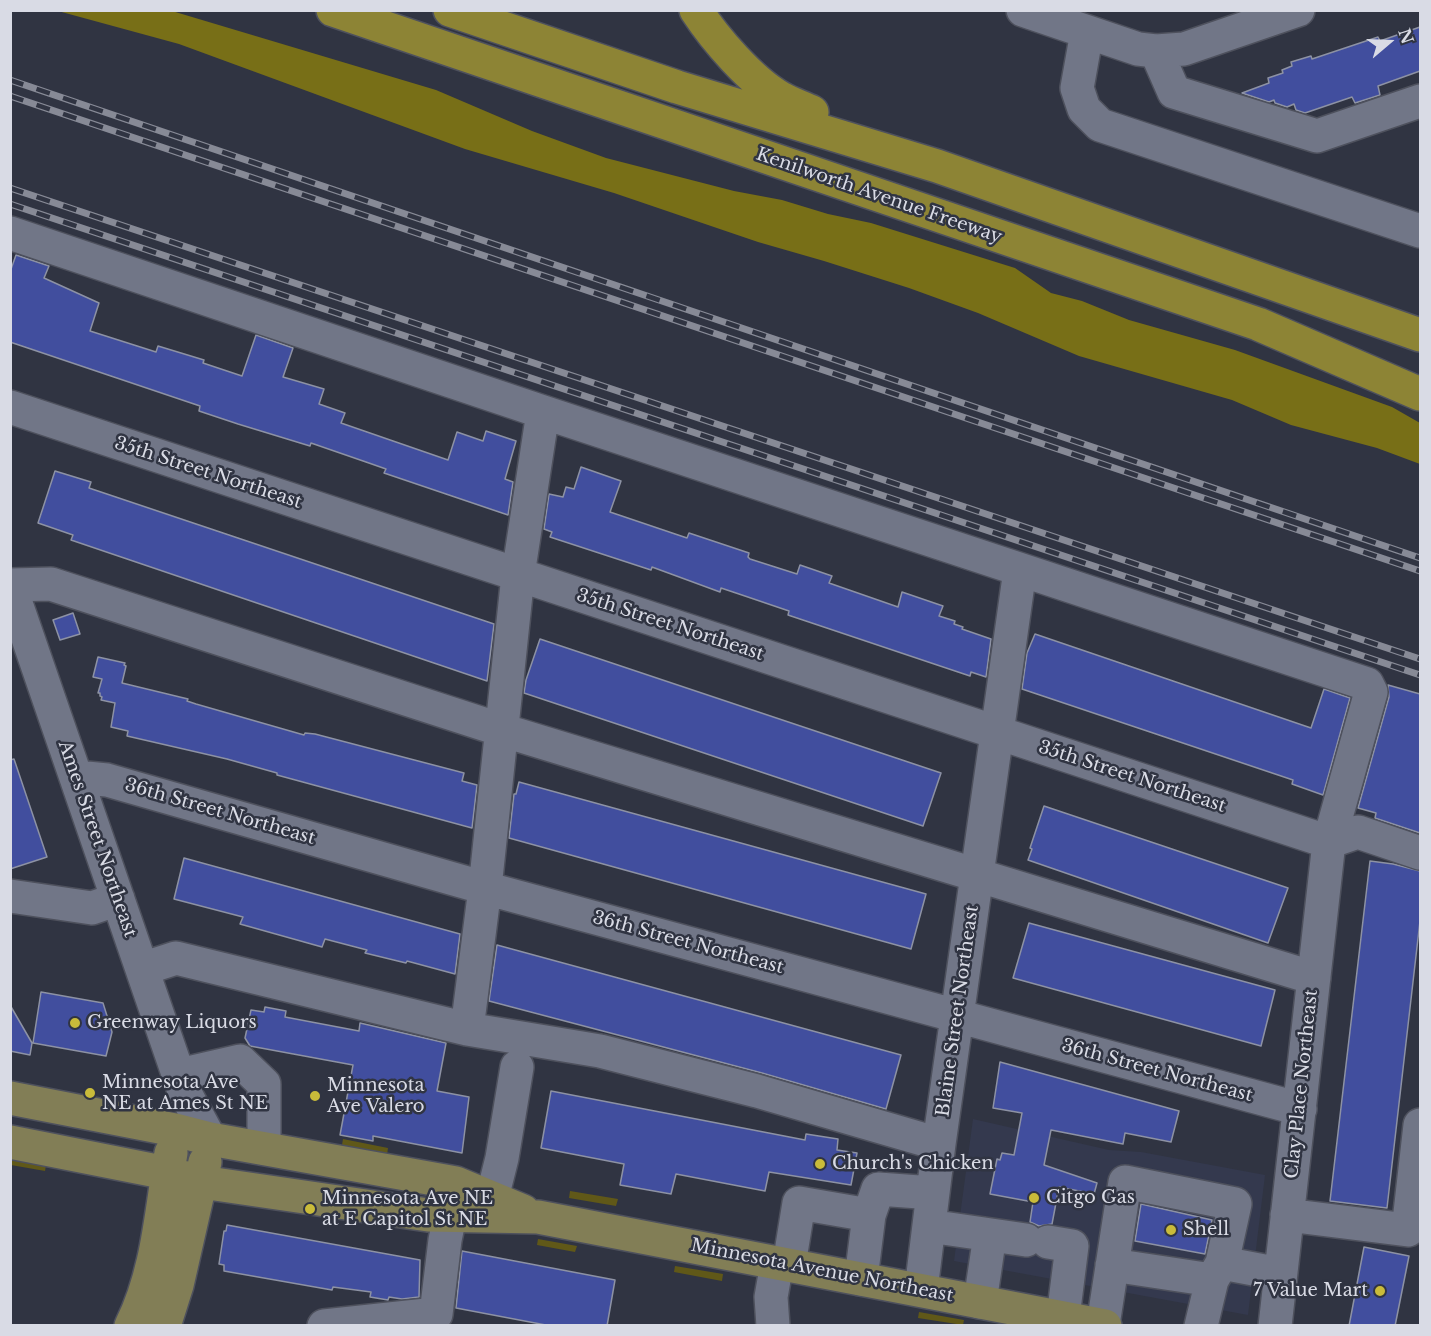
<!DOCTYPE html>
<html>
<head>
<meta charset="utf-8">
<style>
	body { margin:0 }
	#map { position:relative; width:1431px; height:1336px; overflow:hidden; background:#303442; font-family:"Libre Baskerville",serif }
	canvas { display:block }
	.frame { position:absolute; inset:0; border:12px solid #d9dbe5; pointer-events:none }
	.north { position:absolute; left:1359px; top:12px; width:60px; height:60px; -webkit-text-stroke:4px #303442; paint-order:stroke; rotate:71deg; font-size:16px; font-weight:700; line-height:24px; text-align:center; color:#d9dbe5 }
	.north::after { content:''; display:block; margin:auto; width:21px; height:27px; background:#d9dbe5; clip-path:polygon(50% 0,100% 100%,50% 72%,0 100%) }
</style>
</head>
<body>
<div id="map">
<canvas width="1431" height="1336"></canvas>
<div class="frame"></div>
<div class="north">N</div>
</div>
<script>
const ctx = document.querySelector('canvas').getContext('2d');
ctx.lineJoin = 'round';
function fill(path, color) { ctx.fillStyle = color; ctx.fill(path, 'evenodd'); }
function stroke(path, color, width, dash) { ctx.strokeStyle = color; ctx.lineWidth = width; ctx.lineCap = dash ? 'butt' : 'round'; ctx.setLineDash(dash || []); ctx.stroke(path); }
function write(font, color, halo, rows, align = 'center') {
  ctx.font = font + ' "Libre Baskerville",serif'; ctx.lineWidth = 5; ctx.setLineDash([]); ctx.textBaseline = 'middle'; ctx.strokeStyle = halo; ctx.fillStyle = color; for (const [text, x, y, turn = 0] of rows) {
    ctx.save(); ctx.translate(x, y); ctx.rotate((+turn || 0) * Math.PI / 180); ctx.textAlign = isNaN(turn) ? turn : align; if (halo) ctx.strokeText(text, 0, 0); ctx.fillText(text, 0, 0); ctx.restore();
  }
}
const built = new Path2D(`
	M 973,1119 L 1109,1150 L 1141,1152 L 1265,1175 L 1248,1315 L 954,1261 Z`);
const green = new Path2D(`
	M 343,1139 L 388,1148 L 387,1155 L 342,1145 Z
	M 10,1158 L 46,1165 L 45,1171 L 11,1165 Z
	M 570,1191 L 618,1199 L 616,1206 L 569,1198 Z
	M 538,1239 L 577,1246 L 575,1252 L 537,1245 Z
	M 675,1266 L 723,1274 L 722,1281 L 674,1272 Z
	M 919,1312 L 964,1320 L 963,1325 L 918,1318 Z`);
const forest = new Path2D(`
	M 58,11 L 172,11 L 436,90 L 532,131 L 606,158 L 734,191 L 782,200 L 828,214 L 871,223 L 1015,268 L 1051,293 L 1082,301 L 1129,320 L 1235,350 L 1392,407 L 1420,423 L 1420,464 L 1377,448 L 1291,425 L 1232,400 L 1079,356 L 978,313 L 909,288 L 824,261 L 758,242 L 614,193 L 465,149 L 179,44 Z`);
const building = new Path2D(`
	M 1420,27 L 1420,71 L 1378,86 L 1380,95 L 1355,103 L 1352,97 L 1305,113 L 1296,110 L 1294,104 L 1287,107 L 1275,103 L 1274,100 L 1269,102 L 1242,93 L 1269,83 L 1268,78 L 1283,73 L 1282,70 L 1292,66 L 1291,62 L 1311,56 L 1312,59 L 1378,37 L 1380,41 Z
	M 16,255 L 49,266 L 44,278 L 99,303 L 90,331 L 156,352 L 158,346 L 204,360 L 203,363 L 242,376 L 256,335 L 293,348 L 283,377 L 324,389 L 319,404 L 345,413 L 341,423 L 448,460 L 457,432 L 483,441 L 486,431 L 516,441 L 505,479 L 513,482 L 508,515 L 384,473 L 386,469 L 366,462 L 311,443 L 310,446 L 238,424 L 199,411 L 200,406 L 10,342 L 10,272 Z
	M 581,467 L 621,481 L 610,512 L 687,538 L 689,533 L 749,553 L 748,557 L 750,559 L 797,574 L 800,565 L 832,576 L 829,583 L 898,607 L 902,592 L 943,606 L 939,616 L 955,621 L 954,624 L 963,627 L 962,629 L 991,639 L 986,677 L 971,672 L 970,676 L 788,615 L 789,611 L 739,594 L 721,588 L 720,592 L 652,567 L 651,570 L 550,537 L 552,532 L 544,529 L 549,494 L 563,497 L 566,487 L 574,489 Z
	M 55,471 L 91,482 L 89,488 L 494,624 L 487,681 L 71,540 L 73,535 L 38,523 Z
	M 73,613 L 80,634 L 60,640 L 53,620 Z
	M 1035,634 L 1311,728 L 1324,689 L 1350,698 L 1323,795 L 1292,784 L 1293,780 L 1022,689 L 1027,653 Z
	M 540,639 L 941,773 L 923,826 L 524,693 L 526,680 Z
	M 98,657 L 125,663 L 124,665 L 126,666 L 122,683 L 188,699 L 187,701 L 196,704 L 304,735 L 305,733 L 315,734 L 464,773 L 462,781 L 477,785 L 472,828 L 277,775 L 277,773 L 227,759 L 127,736 L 128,731 L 111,727 L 115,703 L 101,700 L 102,697 L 100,696 L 100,693 L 98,693 L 102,679 L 93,677 Z
	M 1388,685 L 1420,694 L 1420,833 L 1375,818 L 1376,813 L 1358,808 L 1389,697 Z
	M 14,759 L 47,857 L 10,869 L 10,760 Z
	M 519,782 L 926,894 L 911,949 L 509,838 L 514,794 L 516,794 Z
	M 1044,806 L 1288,888 L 1268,943 L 1028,860 L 1032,849 L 1030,848 Z
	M 184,858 L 460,934 L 455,974 L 407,961 L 406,963 L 365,953 L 367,950 L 325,939 L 322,947 L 240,924 L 243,917 L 174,899 Z
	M 1370,861 L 1393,864 L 1420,871 L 1420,921 L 1387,1208 L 1330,1201 Z
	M 1029,923 L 1275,990 L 1261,1046 L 1013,978 Z
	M 497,945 L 901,1055 L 886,1109 L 762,1073 L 489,1001 Z
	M 41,992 L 103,1003 L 112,1032 L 106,1056 L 33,1043 Z
	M 10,1005 L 32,1043 L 30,1055 L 10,1051 Z
	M 265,1007 L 286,1011 L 285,1017 L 359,1031 L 360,1023 L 446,1043 L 437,1091 L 469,1097 L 462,1153 L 373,1136 L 373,1141 L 340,1135 L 353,1065 L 250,1046 L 245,1038 L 251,1010 L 264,1012 Z
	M 1000,1062 L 1179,1111 L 1171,1142 L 1125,1133 L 1123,1144 L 1051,1130 L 1044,1165 L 1097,1183 L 1094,1194 L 1059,1187 L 1052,1224 L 1039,1226 L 1030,1222 L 1033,1202 L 990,1194 L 997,1159 L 1000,1160 L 1002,1153 L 1014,1155 L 1022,1113 L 993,1108 Z
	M 551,1091 L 805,1140 L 806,1134 L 838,1139 L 837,1150 L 857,1153 L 851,1185 L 769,1172 L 765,1191 L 676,1174 L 671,1194 L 620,1185 L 624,1164 L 541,1148 Z
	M 1141,1204 L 1212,1220 L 1205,1254 L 1135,1241 Z
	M 227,1225 L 420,1260 L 419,1297 L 402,1299 L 389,1297 L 388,1300 L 370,1297 L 371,1292 L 333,1287 L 332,1290 L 224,1271 L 224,1265 L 219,1264 L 224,1231 L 226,1231 Z
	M 1364,1247 L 1409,1256 L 1395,1326 L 1349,1326 Z
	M 462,1251 L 615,1280 L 607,1326 L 551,1326 L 456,1308 Z`);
const minor = new Path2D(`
	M 1023,10 L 1138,49 L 1156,51 L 1184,49 L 1298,10
	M 1087,32 L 1077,88 L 1084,109 L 1100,125 L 1420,231
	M 1156,51 L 1174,92 L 1317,136 L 1420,101
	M 10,233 L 543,412 L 1367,684 L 1371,692 L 1329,842 L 1275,1326
	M 10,407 L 1329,842
	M 10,585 L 51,584 L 502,730 L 1314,978
	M 10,586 L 184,1091 L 210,1139
	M 76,777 L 107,780 L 485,888 L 1300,1109
	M 1329,842 L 1358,832 L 1420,853
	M 10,896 L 92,908 L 118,899
	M 142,969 L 176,958 L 467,1029 L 600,1051 L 757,1091 L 939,1144
	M 467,1029 L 485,888 L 518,575 L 543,412
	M 179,1075 L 240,1061 L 264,1084 L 264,1148
	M 492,1198 L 502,1158 L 517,1067
	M 869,1215 L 878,1189 L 933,1193
	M 1287,1215 L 1408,1230 L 1420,1125
	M 929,1226 L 1026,1240
	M 1048,1242 L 1072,1246 L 1063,1317
	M 1222,1263 L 1280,1274
	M 789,1265 L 799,1203 L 869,1215 L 861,1279
	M 1112,1265 L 1212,1280
	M 921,1290 L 939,1144 L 1020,570
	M 980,1302 L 990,1235
	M 1103,1325 L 1125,1182 L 1235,1204 L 1222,1263 L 1212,1280 L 1201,1326
	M 324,1326 L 436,1314 L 445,1240 L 450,1216
	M 773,1326 L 771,1297 L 777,1263`);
const major = new Path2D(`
	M 10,1098 L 175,1130 L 210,1139 L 456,1183 L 523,1211
	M 10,1142 L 167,1173 L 201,1182 L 428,1215 L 538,1217 L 1105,1326
	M 131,1326 C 158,1272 161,1211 171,1153
	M 164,1326 L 177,1285 L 205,1162`);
const highway = new Path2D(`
	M 333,10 L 1258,324 L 1420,394
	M 450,10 L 677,87 L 937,166 L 1420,335
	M 696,10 C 715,39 751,81 781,98 C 791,104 802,107 812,112`);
const rail = new Path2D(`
	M 10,80 L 1420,558
	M 10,96 L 1420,571
	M 10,188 L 1420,659
	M 10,204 L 1420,675`);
const markers = [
	[75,1023,6,"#c9bb3a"],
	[90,1093,6,"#c9bb3a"],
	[315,1096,6,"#c9bb3a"],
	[820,1164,6,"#c9bb3a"],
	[1034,1198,6,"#c9bb3a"],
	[310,1209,6,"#c9bb3a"],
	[1171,1230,6,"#c9bb3a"],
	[1380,1291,6,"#c9bb3a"]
];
const streetNames = [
	["Kenilworth Avenue Freeway",879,196,19],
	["35th Street Northeast",208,473,18],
	["35th Street Northeast",670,625,18],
	["35th Street Northeast",1132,777,18],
	["36th Street Northeast",220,812,16],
	["Ames Street Northeast",97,839,71],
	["36th Street Northeast",688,943,15],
	["Blaine Street Northeast",958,1011,-82],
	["36th Street Northeast",1157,1071,15],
	["Clay Place Northeast",1302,1084,-84],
	["Minnesota Avenue Northeast",822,1271,11]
];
const poiNames = [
	["Greenway Liquors",87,1023],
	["Minnesota Ave",102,1083],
	["NE at Ames St NE",102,1104],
	["Minnesota",327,1086],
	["Ave Valero",327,1107],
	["Church's Chicken",832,1164],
	["Citgo Gas",1046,1198],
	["Minnesota Ave NE",322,1199],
	["at E Capitol St NE",322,1220],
	["Shell",1183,1230],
	["7 Value Mart",1368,1291,"right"]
];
fill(built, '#34394e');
fill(green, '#605818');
fill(forest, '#786f17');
fill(building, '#414e9e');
stroke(building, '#8d92a4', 1.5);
stroke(minor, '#4e515d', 36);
stroke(major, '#4e515d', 36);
stroke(highway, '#4e515d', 36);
stroke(minor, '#717687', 33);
stroke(major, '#827e56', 33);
stroke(highway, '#8d8435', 33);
stroke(rail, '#878a96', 7);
stroke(rail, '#303442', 4.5, [14]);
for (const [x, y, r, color] of markers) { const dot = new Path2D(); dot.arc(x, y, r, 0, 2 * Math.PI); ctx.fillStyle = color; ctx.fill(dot); stroke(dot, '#303442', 2); }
write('18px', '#d9dbe5', '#303442', streetNames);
write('18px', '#d9dbe5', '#303442', poiNames, 'left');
</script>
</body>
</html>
